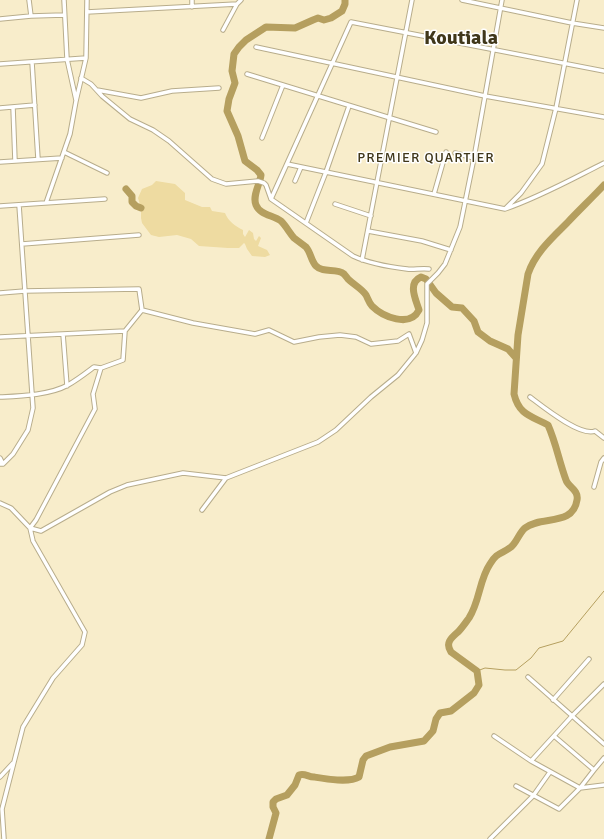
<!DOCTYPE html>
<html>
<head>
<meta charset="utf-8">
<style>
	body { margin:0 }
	canvas { display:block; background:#f8edcb }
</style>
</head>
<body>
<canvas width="604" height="839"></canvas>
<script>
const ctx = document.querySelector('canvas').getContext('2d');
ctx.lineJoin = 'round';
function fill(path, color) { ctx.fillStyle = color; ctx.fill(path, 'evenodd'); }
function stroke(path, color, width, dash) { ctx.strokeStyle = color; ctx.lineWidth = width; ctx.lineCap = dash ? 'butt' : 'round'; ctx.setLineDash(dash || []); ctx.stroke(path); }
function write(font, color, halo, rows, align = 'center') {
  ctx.font = font + ' Signika,sans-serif'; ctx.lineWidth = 3; ctx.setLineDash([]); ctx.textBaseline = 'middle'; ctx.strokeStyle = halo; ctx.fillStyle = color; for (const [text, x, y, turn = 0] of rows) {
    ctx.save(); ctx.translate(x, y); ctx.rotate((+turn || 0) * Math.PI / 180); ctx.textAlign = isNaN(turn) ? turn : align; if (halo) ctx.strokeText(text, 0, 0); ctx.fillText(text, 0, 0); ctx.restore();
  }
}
const green = new Path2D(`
	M 156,181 L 175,184 L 185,193 L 185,200 L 202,207 L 210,207 L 212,211 L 225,213 C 228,221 235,226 243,230 L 243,234 L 245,237 L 249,230 L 253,233 L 254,239 L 256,241 L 259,236 L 261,238 L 258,246 L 267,250 L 270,255 L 265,257 L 252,256 L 247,249 L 245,244 L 244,243 L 239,248 L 228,248 L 199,246 L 191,239 L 177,235 L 159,237 L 151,235 L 142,223 L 141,218 L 141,208 L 138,198 L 142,189 L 152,185 Z`);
const stream = new Path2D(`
	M 477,671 L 485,668 L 505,670 L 516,670 L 531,658 L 539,648 L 563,641 L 604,591`);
const river = new Path2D(`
	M 345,0 L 345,4 L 342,11 L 331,18 L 324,20 L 318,18 L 313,20 L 295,28 L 266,27 L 246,40 L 239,47 L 234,54 L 232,71 L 235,83 L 229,99 L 227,111 L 238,136 L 245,161 L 257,170 L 261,175 C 260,184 252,196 256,205 C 260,215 273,215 281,221 C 286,226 289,232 294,238 C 298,241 302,244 306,247 C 311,253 311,261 316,266 C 324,274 336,267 344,274 C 346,276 347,278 348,279 C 354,285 361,288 366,295 C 368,299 369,303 372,306 C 383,317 410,328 419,310 C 416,300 407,283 421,277 L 426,279 L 436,293 L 452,307 L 462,308 L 474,321 L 478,332 L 490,341 L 508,349 L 516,358
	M 126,189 L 132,196 L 132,202 L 136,206 L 141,208
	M 269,839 L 276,813 L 273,807 L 273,802 L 276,799 L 287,795 L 295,785 L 299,775 C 305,773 308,777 314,777 C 326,779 349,783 359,777 L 363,760 L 366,756 L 390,747 L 424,741 L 433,731 L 436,719 L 440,713 L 451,711 L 474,693 L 479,685 L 477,671 L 451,652 C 445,643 451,638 458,632 C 462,628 466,622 469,618 C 480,601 479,580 490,564 C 497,552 502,554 511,547 C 517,542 519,533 525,528 C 541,515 573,527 577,500 C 579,490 568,487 566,480 C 559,461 556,443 548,425 C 531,416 519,415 514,394 L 518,335 L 528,274 C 535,253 552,238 567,223 C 579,210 592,198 604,185`);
const minor = new Path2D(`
	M 29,0 L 31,16
	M 64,0 L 67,59 L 76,100
	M 192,0 L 192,7
	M 462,0 L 572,23 L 604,28
	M 87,12 L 237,4
	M 0,19 L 31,16 L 64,15
	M 223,30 L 237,4 L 241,0
	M 256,47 L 485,96 L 604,117
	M 32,62 L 38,159
	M 0,64 L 86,58
	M 247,74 L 436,132
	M 81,78 L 91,84 L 102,96 L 130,119 L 153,130 L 169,141 L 212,179 L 226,184 L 258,181 L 264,183 L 266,185 L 271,199 L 353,256 C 368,263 390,267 407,269 C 413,270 421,268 429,269
	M 97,90 L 141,98 L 172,91 L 219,88
	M 13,107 L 15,161
	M 0,108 L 35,105
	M 262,138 L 283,85
	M 64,152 L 107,173
	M 455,153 L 474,158
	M 0,162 L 62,158
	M 287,164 L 505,209 C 540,197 572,179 604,163
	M 295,181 L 301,167
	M 434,194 L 446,152
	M 271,199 L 351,22 L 604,71
	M 46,203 L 70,134 L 76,101 L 86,58 L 87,0
	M 335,204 L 371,216
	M 0,206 L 105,199
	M 506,208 L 521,193 L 542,164 L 556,108 L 577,0
	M 306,223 L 326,172 L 349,106
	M 368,231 L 422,241 L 451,250
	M 22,244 L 139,235
	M 362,260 L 412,0
	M 0,293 L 25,291 L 139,289 L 142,310
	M 63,334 L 67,386
	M 0,337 L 125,331 L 142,310 L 193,323 L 255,334 L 269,330 L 294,342 L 319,337 L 340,335 L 356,337 L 371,344 L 398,341 L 409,334 L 416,353 L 398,375 L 371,397 L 336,430 L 318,442 L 226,478 L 183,473 L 127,485 L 110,492 L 41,531 L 30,528 L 11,508 L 0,503
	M 416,353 L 422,340 L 427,323 L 427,284 L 438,273 L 445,264 L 460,227 L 474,158 L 502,0
	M 0,397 C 21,396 50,395 68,385 C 77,380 86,373 94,367 L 101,368
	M 530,397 C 542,406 580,437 595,431 L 604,438
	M 0,458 L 3,464
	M 0,464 L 3,464 L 13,454 L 28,430 L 33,408 L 19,205
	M 594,487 L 601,462 L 604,458
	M 202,510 L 226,478
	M 528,677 L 604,744
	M 553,700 L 589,659
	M 494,736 L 531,761 L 580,788 L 604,785
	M 531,761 L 572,716 L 604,684
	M 594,770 L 604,758
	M 0,777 L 13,763
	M 516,786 L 559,809 L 580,788 L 594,770 L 554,736
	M 4,839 L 2,809 L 23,727 L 53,678 L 82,645 L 85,632 L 33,541 L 30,528 L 36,520 L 95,409 L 93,394 L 101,368 L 123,360 L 125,331
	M 490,839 L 533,796 L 550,772`);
const quarterNames = [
	["PREMIER QUARTIER",426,158]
];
const townNames = [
	["Koutiala",461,39]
];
fill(green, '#eedba1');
stroke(stream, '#b59f5f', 1);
stroke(river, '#b59f5f', 7);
stroke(minor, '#b8ad8c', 5.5);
stroke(minor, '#fff', 3.5);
ctx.letterSpacing = '1px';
write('14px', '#40371a', '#fff', quarterNames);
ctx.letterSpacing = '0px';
write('bold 20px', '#40371a', '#fff', townNames);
</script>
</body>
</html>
